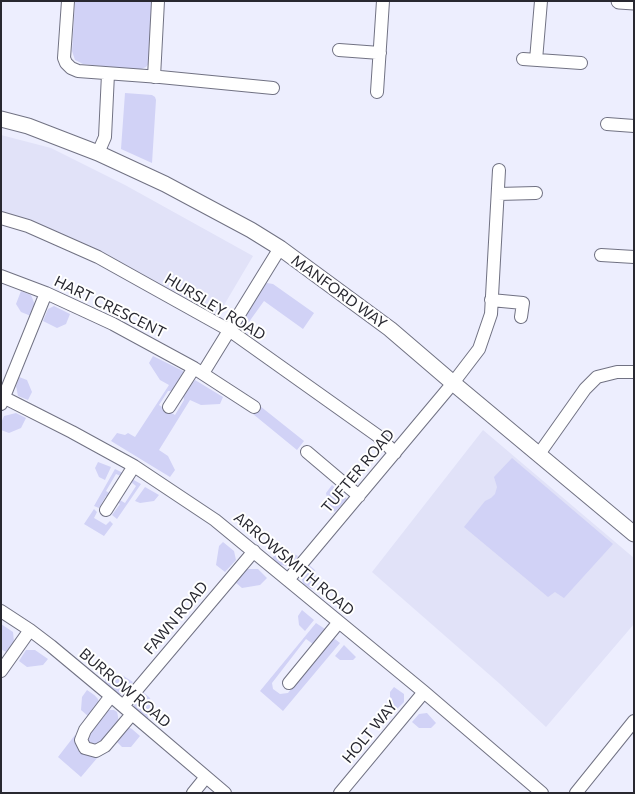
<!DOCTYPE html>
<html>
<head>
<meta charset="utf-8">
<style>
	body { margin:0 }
	#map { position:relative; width:635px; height:794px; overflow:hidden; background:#edeefe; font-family:Commissioner,sans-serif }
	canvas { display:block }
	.frame { position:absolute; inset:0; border:2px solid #282830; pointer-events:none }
</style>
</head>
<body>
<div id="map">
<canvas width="635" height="794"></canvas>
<div class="frame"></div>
</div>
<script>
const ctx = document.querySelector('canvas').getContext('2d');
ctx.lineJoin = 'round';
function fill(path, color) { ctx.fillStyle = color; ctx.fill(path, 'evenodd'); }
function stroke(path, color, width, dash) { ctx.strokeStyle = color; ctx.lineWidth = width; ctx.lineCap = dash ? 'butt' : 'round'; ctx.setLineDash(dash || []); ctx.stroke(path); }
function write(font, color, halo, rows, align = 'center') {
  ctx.font = font + ' Commissioner,sans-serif'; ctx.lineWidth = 4; ctx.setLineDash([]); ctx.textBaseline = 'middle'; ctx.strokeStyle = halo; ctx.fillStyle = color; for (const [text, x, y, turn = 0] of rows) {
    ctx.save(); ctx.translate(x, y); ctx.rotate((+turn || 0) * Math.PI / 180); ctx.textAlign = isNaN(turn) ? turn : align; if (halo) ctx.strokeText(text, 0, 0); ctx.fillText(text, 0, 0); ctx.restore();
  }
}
const built = new Path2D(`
	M 1,135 L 51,148 L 125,185 L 253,256 L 217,317 L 1,214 Z
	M 483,430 L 634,558 L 634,624 L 546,727 L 500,684 L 372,572 Z`);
const green = new Path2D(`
	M 75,1 L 155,1 L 150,62 L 146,67 L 139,70 L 83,64 L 75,60 L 72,51 Z
	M 125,93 L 152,95 L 155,97 L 156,100 L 152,163 L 121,149 Z
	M 267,283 L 273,284 L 314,313 L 303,329 L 264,301 L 241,333 L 239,331 L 238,325 L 263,286 Z
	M 21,291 L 31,295 L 35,305 L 31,316 L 21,312 L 16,304 Z
	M 54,306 L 70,314 L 66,324 L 57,328 L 43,321 L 48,309 Z
	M 153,356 L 183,371 L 184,376 L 176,391 L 168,391 L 159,405 L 175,415 L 184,400 L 183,394 L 195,380 L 223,397 L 220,404 L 201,405 L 190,400 L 159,450 L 168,456 L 175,470 L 170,477 L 111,441 L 117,433 L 125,435 L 128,433 L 135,437 L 169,385 L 160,380 L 149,363 Z
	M 19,377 L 27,380 L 32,392 L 28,400 L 18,396 L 16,386 Z
	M 260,406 L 304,441 L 297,450 L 253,414 Z
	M 16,413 L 26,418 L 21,428 L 9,433 L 1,430 L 1,423 L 4,416 Z
	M 512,458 L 613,544 L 564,598 L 555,592 L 548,597 L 464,527 L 485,501 L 491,498 L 495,494 L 497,487 L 494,477 Z
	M 98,462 L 111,467 L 105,480 L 99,477 L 95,468 Z
	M 115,469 L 123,473 L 121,476 L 116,474 L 106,491 L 111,494 L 110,497 L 106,496 L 99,508 L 94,506 Z
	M 132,479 L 141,484 L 117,519 L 112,515 L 120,504 L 117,502 L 118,499 L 125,503 L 136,486 L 131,482 Z
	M 332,485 L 347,499 L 335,512 L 329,507 L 326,493 Z
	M 145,487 L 159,495 L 154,501 L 140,503 L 135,501 Z
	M 94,509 L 97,512 L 94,518 L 106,525 L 110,521 L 113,524 L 104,536 L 84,524 Z
	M 223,542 L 234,551 L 236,560 L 225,572 L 216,565 L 219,546 Z
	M 278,552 L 290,552 L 298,556 L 289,566 L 280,565 L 272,558 Z
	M 309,565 L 315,570 L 316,585 L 312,589 L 303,584 L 301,574 Z
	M 246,569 L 258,569 L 267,578 L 260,585 L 242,588 L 235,582 Z
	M 302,610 L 314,620 L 305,631 L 299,625 L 298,616 Z
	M 316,623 L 325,629 L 313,644 L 306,639 L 272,683 L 273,689 L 280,694 L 288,693 L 331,636 L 340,643 L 283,711 L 260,691 Z
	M 1,624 L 13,632 L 14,642 L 6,652 L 1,649 Z
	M 344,645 L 356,657 L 353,660 L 340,660 L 335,656 Z
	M 26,650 L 35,650 L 48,659 L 43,665 L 27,667 L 19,661 Z
	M 122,675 L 133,682 L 123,694 L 115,694 L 103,684 L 107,677 Z
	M 394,687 L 404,694 L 404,702 L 397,709 L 390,703 L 390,692 Z
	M 87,690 C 104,701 101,703 88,716 L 81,710 L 82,697 Z
	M 142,691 L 150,698 L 153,711 L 147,719 L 135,710 L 133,702 Z
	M 109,710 L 114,710 L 117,712 C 118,716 119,719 117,722 C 113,729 103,740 96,745 L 90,744 L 87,742 L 86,735 L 104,712 Z
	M 427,713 L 436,723 L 431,728 L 419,728 L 412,722 L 419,714 Z
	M 128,727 L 132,729 L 140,736 L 131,747 L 122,747 L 114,739 Z
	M 75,735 C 76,750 84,755 98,757 L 81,777 L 58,757 Z`);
const minor = new Path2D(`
	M 68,1 L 64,58 L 66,63 L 71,68 L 78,71 L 160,77 L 273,88
	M 339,50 L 380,53
	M 523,59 L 581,63
	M 536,60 L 541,1
	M 154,77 L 158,1
	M 377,92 L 383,1
	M 607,124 L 634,126
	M 98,153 L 105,137 L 108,74
	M 498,194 L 536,193
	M 1,218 L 28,226 L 98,257 L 229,330 L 378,436 L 395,453
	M 601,255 L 634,257
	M 1,276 L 46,293 L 113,324 L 194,368 L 254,407
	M 491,300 L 523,303 L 521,317
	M 203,373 L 280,248
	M 1,396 L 72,432 L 134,466 L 215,520 L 424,692 L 542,793
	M 1,404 L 46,293
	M 169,407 L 194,368
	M 307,452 L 359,496
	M 539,454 L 585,389 L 597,377 L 617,372 L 634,372
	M 106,510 L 134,466
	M 288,580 L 453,383 L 479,349 L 491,314 L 499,170
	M 1,611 L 30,630 L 51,646 L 111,696 L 225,793
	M 1,671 L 30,630
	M 289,683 L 339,622
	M 111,696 L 85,730 L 81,740 L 85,748 L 96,751 L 105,746 L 132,714
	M 123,706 L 254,551
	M 193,793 L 206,777
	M 340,793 L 424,692
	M 576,793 L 634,721`);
const tertiary = new Path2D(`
	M 619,1 L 634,2
	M 1,119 L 28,126 L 98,153 L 165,184 L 251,230 L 280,248 L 390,329 L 453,383 L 634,534`);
const streetNames = [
	["MANFORD WAY",339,292,36],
	["HART CRESCENT",110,307,26],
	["HURSLEY ROAD",215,307,31],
	["TUFTER ROAD",358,471,-50],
	["ARROWSMITH ROAD",294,564,40],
	["FAWN ROAD",176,618,-50],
	["BURROW ROAD",125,688,40],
	["HOLT WAY",370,732,-50]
];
fill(built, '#e1e2f8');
fill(green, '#d1d2f6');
stroke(minor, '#717283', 14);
stroke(tertiary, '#717283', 17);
stroke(minor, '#fff', 12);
stroke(tertiary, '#fff', 15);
write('15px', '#282830', '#fff', streetNames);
</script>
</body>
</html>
